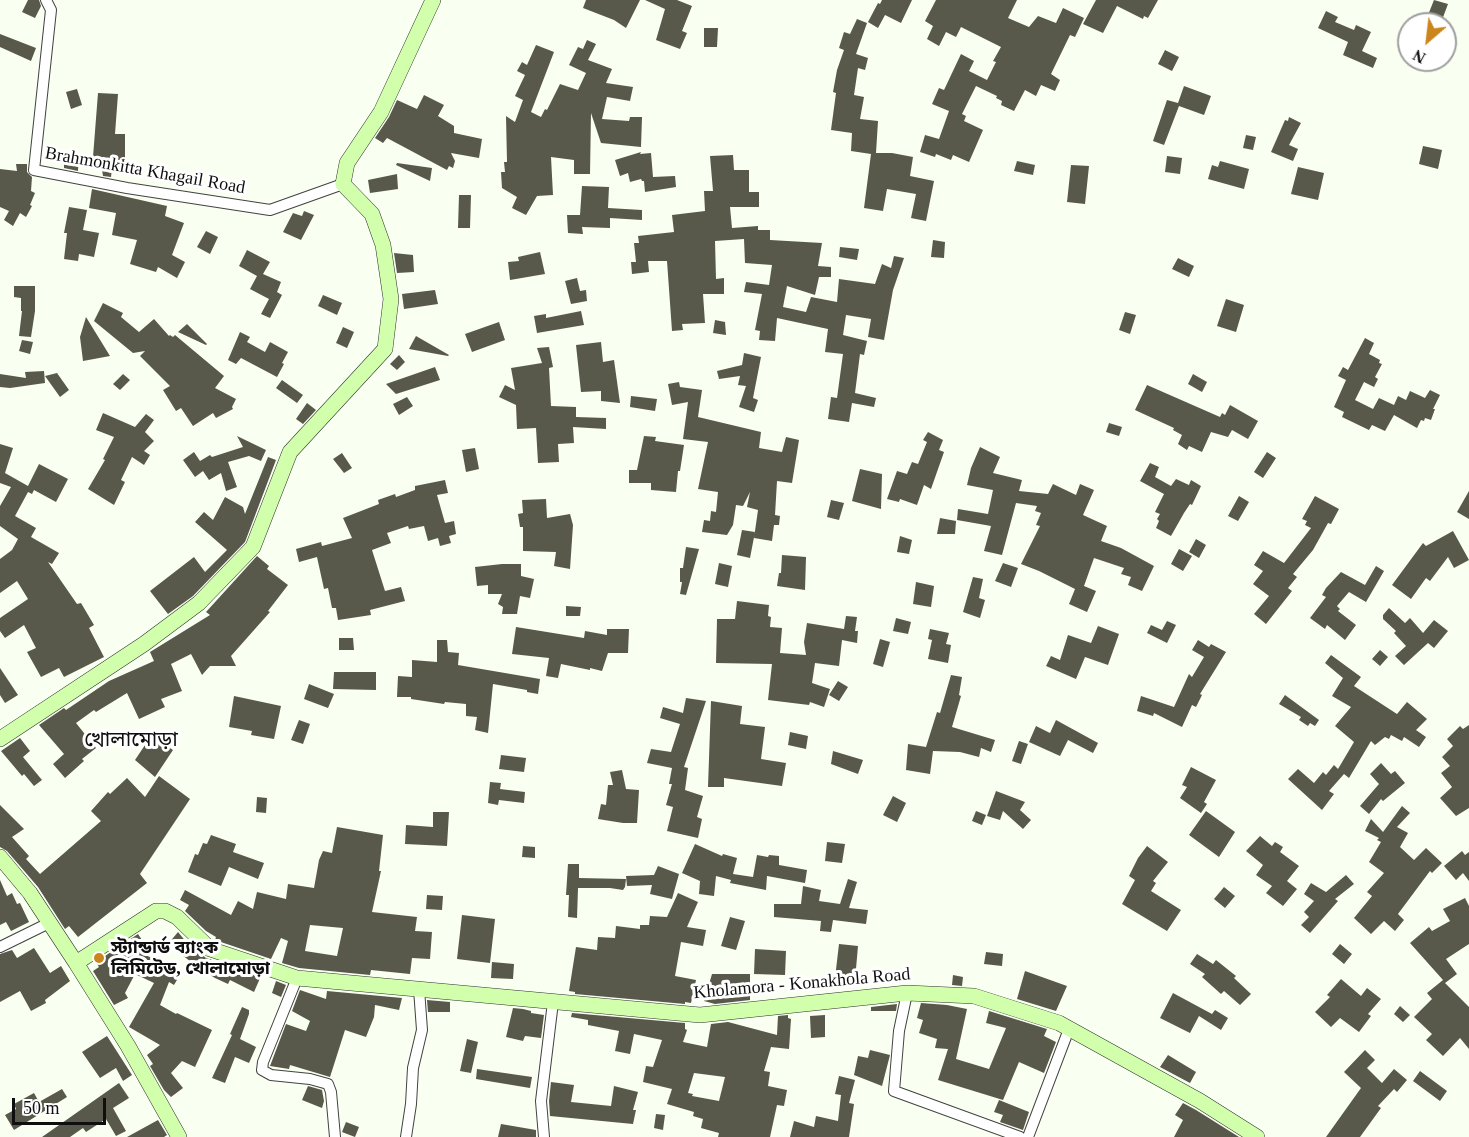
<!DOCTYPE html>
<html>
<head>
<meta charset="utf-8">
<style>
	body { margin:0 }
	#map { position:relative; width:1469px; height:1137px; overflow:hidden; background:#f9fff1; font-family:"Times New Roman",serif }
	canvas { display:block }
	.north { position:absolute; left:1397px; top:12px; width:60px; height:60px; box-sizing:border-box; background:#fff; border:2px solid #9f9f9f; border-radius:50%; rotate:208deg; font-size:16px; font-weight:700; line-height:24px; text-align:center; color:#0f0f0f }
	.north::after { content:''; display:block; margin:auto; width:21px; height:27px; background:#cb851a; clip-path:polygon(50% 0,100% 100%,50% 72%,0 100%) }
	.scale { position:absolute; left:12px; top:1098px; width:94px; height:27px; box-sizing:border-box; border:3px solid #0f0f0f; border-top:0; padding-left:8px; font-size:18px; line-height:21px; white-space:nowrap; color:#0f0f0f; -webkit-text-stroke:4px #fff; paint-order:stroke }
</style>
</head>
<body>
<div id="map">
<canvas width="1469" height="1137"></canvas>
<div class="north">N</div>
<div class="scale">50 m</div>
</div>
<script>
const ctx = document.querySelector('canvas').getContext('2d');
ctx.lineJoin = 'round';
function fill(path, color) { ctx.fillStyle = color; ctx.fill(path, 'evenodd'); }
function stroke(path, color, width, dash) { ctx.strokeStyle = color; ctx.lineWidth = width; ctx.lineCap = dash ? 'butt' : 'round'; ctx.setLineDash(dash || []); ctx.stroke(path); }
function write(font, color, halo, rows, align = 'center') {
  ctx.font = font + ' "Times New Roman","Noto Sans Bengali",serif'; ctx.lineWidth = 6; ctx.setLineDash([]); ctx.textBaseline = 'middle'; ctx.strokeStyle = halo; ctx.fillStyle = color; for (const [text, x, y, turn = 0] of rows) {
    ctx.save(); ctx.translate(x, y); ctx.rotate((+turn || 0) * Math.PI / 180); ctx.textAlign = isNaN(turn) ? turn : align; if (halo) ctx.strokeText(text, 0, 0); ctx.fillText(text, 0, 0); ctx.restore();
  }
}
const building = new Path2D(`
	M 28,0 L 39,0 L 41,6 L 35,18 L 22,12 Z
	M 586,0 L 640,0 L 626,28 L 614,20 L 583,8 Z
	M 645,0 L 677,0 L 692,6 L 682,31 L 687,33 L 680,49 L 656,40 L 665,9 Z
	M 882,0 L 912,0 L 901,23 L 885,15 L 878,28 L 868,22 L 878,3 L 880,4 Z
	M 936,0 L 1017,0 L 1008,18 L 1029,27 L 1038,16 L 1056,23 L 1063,8 L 1084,18 L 1075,37 L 1070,35 L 1051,74 L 1060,80 L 1055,91 L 1041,85 L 1036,96 L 1025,90 L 1014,111 L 1001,105 L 1002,101 L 996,98 L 997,96 L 976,86 L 962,114 L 966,116 L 964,121 L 983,130 L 969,162 L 953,155 L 951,160 L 936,154 L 935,157 L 920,152 L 925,135 L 939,139 L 949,111 L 932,104 L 939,88 L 944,90 L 961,54 L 974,61 L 969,71 L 987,80 L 996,62 L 993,61 L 1001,47 L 961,27 L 956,37 L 946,32 L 939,46 L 927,39 L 933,26 L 925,21 Z
	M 1096,0 L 1158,0 L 1148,18 L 1144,16 L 1143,19 L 1117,6 L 1103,33 L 1083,24 Z
	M 1434,0 L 1448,4 L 1442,20 L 1428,15 Z
	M 1326,11 L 1338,17 L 1335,22 L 1354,30 L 1356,25 L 1371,32 L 1362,51 L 1377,58 L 1373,68 L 1343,55 L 1348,42 L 1318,28 Z
	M 857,19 L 867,23 L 856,54 L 868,58 L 865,70 L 858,68 L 854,95 L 864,97 L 860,119 L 878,121 L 876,153 L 892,153 L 913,157 L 910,176 L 934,181 L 926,221 L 911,218 L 916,194 L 887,189 L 883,211 L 864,208 L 871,154 L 851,151 L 852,133 L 831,130 L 836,93 L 833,92 L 837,70 L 844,50 L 839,48 L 844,32 L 850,34 Z
	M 704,28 L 718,28 L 717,47 L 704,47 Z
	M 0,34 L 36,48 L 31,61 L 0,47 Z
	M 587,40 L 596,44 L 588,60 L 612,69 L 606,83 L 633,87 L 630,101 L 607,97 L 602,119 L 629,121 L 630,117 L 642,117 L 641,147 L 601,143 L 591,113 L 590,174 L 574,174 L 574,160 L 551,157 L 553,195 L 537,196 L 526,215 L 512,208 L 517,197 L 502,188 L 501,172 L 505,172 L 504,162 L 507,162 L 506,116 L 515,122 L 523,100 L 515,96 L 525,75 L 517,71 L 522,62 L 527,65 L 536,45 L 554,52 L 531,112 L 541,117 L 545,109 L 547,110 L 560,84 L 578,90 L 586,73 L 569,65 L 578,47 L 583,49 Z
	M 1165,50 L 1179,57 L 1172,71 L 1158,64 Z
	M 1184,86 L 1211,96 L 1204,115 L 1179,106 L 1164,145 L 1153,141 L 1167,100 L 1178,103 Z
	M 77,89 L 82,105 L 71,109 L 66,92 Z
	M 98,93 L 118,94 L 115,134 L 125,134 L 125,160 L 113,160 L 111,177 L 103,176 L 100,158 L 93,157 Z
	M 424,95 L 444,105 L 438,116 L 454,126 L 454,133 L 482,139 L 479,158 L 451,153 L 455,161 L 453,168 L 449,166 L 447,170 L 387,138 L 383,143 L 375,138 L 389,117 L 397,100 L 417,109 Z
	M 1289,117 L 1301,123 L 1289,145 L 1298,149 L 1293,161 L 1271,152 L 1285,120 L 1288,121 Z
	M 1246,135 L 1256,137 L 1253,150 L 1243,148 Z
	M 1423,146 L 1442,150 L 1438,169 L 1419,164 Z
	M 641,152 L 640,154 L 651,153 L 653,177 L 675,176 L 676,187 L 645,192 L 644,181 L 642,181 L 641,179 L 630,182 L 628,173 L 620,176 L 615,160 Z
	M 64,153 L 79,153 L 78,171 L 64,168 Z
	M 733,155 L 734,170 L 749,170 L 749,192 L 759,192 L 759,207 L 730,207 L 732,228 L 758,226 L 758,230 L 770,230 L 770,240 L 822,243 L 818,266 L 831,267 L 831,277 L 819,277 L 815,295 L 787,286 L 783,307 L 806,312 L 811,297 L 837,302 L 839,279 L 875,284 L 882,264 L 891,268 L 894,256 L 904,258 L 893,290 L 884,340 L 868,337 L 871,319 L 846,315 L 843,335 L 867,341 L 864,355 L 860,354 L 855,393 L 876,398 L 874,407 L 852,403 L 849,422 L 828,419 L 831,397 L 837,398 L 843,354 L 825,352 L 828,329 L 777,318 L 775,341 L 759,340 L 760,331 L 755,330 L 762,294 L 744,292 L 746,282 L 769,285 L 772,265 L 745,263 L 744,239 L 715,241 L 716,279 L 724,278 L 724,294 L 703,294 L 705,323 L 682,324 L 683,330 L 672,331 L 667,261 L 648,261 L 649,272 L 632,274 L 631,262 L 636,262 L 634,243 L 639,243 L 638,236 L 674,232 L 672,215 L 705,211 L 704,191 L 713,191 L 710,156 Z
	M 1167,156 L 1182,158 L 1180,174 L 1165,172 Z
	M 1017,161 L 1035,165 L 1033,175 L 1014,171 Z
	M 1220,161 L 1249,169 L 1244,189 L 1208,179 L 1212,165 L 1218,167 Z
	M 397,163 L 432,168 L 430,181 L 396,165 Z
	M 16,164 L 27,164 L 27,172 L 32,177 L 31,191 L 35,193 L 30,205 L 32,206 L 26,217 L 20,213 L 13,226 L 4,220 L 9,211 L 0,207 L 0,169 L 17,171 Z
	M 1071,165 L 1089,166 L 1085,204 L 1067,202 Z
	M 1298,167 L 1324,173 L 1318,200 L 1291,194 Z
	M 397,174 L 398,189 L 370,193 L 368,180 Z
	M 582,186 L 609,187 L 608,208 L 642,210 L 642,220 L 610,218 L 610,228 L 582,227 L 583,234 L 568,233 L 567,215 L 580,215 Z
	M 92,189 L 167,206 L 165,216 L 184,223 L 172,255 L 185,262 L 177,278 L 158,267 L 156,272 L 130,264 L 137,240 L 112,235 L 116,213 L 89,208 Z
	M 459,195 L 471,195 L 470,228 L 458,228 Z
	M 69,207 L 87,210 L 83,230 L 99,233 L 94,257 L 79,254 L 78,261 L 64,259 L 67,233 L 64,233 Z
	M 304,211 L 314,215 L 301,240 L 283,232 L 293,213 L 302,216 Z
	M 206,231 L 218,237 L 210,254 L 197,247 Z
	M 933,240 L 945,242 L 944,258 L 931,257 Z
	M 840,247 L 859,249 L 857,260 L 839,257 Z
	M 247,250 L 270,262 L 263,274 L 281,282 L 277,292 L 282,295 L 270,318 L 261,314 L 269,299 L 250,289 L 257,276 L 239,266 Z
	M 540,252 L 545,274 L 510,280 L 508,262 L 519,261 L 518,257 Z
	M 394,253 L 413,255 L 414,272 L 397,273 Z
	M 1178,258 L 1194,266 L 1189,277 L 1172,269 Z
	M 577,278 L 580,291 L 586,290 L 587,301 L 571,304 L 565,281 Z
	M 14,286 L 35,286 L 35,311 L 31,337 L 19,336 L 22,311 L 21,311 L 21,298 L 14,297 Z
	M 435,290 L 438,304 L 404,309 L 402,294 Z
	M 323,295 L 342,303 L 337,315 L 318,306 Z
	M 1226,299 L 1244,305 L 1236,332 L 1217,326 Z
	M 103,303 L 123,313 L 121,317 L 139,332 L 154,319 L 169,336 L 170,335 L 173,337 L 175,335 L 224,376 L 215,388 L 236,399 L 232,407 L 233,409 L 216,418 L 213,413 L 193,426 L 181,408 L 176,411 L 163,390 L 170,386 L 140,356 L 145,351 L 133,353 L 94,321 Z
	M 581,311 L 584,325 L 537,333 L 534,316 L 546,314 L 546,318 Z
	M 1125,312 L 1136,315 L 1130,334 L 1119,330 Z
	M 86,317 L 110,356 L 83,361 L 80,337 Z
	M 715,320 L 725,322 L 726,335 L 713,333 Z
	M 499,322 L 505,340 L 472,352 L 465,334 Z
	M 187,324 L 207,344 L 206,345 L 178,332 Z
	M 343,327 L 354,332 L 347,348 L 336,343 Z
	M 240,332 L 250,337 L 247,342 L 265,352 L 270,342 L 288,352 L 282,363 L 284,364 L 277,377 L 241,358 L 236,364 L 228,360 Z
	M 416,336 L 449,355 L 448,356 L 409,349 Z
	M 1365,338 L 1374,343 L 1369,354 L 1380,360 L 1379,363 L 1382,364 L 1375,377 L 1378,379 L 1374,387 L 1364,382 L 1355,400 L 1373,409 L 1379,398 L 1394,405 L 1398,396 L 1406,400 L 1410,391 L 1425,398 L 1430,390 L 1440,395 L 1433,409 L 1435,409 L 1431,420 L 1425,418 L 1424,421 L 1421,420 L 1417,428 L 1394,415 L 1385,431 L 1372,425 L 1369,430 L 1342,417 L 1344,412 L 1334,407 L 1346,380 L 1338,376 L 1343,367 L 1348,370 Z
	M 22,340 L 33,342 L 30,354 L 19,351 Z
	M 601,342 L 603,362 L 614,360 L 620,403 L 601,401 L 601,391 L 581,392 L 576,345 Z
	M 549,347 L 553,367 L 549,368 L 551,406 L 576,407 L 576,417 L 606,418 L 606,429 L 573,427 L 574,443 L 558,444 L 559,462 L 538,463 L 536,428 L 517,429 L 516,405 L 499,397 L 505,385 L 515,390 L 511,368 L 542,363 L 537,348 Z
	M 744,353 L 761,357 L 753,398 L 758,400 L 754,412 L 739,407 L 746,386 L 738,385 L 740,376 L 719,379 L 717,371 L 742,365 Z
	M 399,355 L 405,362 L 397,370 L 390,364 Z
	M 435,367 L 440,380 L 396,394 L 386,384 Z
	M 44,371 L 45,383 L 10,388 L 0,387 L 0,374 L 26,378 L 25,372 Z
	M 57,373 L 69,390 L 60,397 L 45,376 Z
	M 123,374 L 130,380 L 120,390 L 113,384 Z
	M 1193,374 L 1207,382 L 1202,392 L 1188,384 Z
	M 282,380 L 303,395 L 297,403 L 276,388 Z
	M 679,382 L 680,387 L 702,390 L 698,417 L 761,432 L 759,448 L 782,452 L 786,437 L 799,440 L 792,483 L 777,481 L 775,515 L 780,516 L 779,525 L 774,525 L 772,541 L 754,538 L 758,510 L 747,507 L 750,492 L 743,506 L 736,505 L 733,525 L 727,535 L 702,532 L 704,520 L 710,521 L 711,511 L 716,512 L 718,492 L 698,489 L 708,442 L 683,439 L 688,402 L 672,405 L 668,384 Z
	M 1147,385 L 1220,417 L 1222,413 L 1225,415 L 1230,405 L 1258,421 L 1248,439 L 1232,430 L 1228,437 L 1211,432 L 1202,452 L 1189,446 L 1187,450 L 1178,444 L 1182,435 L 1173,430 L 1174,428 L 1135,410 Z
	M 631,396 L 657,399 L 655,411 L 630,407 Z
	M 407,397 L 413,406 L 399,415 L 393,404 Z
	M 307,403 L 316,410 L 303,424 L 296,419 Z
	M 103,413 L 135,427 L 146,414 L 154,420 L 145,432 L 154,441 L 144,451 L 150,455 L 144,465 L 132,457 L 121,480 L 125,482 L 114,505 L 88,489 L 105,460 L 103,459 L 114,437 L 96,430 Z
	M 1109,423 L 1122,427 L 1119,436 L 1106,432 Z
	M 928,432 L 943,440 L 939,450 L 944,452 L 931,489 L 924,485 L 917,505 L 900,499 L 899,502 L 887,499 L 897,471 L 907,474 L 912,462 L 918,464 L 927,442 L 923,440 Z
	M 237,436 L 266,450 L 261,461 L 249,456 L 228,462 L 237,487 L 226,491 L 221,473 L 209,480 L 203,471 L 195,477 L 183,460 L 194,452 L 200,461 L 210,455 L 212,457 L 243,447 Z
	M 644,436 L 656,437 L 655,441 L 684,445 L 680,471 L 678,471 L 676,492 L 651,490 L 651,483 L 629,483 L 629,470 L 637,470 Z
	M 0,444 L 13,448 L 5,473 L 28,486 L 39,464 L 68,479 L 56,502 L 34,490 L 32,494 L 28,492 L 15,516 L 36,528 L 31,537 L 59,553 L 52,564 L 48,562 L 77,604 L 81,603 L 94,625 L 89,628 L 104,657 L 64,677 L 59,668 L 41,677 L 27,652 L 36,648 L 24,625 L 5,638 L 0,631 L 0,618 L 28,599 L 17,581 L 0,593 L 0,559 L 12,550 L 18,539 L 0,526 L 0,506 L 11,487 L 0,483 Z
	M 980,447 L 1000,457 L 993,473 L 1022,480 L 1019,491 L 1048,494 L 1053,484 L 1076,495 L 1080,484 L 1094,490 L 1083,515 L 1107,526 L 1101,541 L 1121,548 L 1154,566 L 1142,591 L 1128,585 L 1131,577 L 1121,574 L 1124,568 L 1094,558 L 1084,586 L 1096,591 L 1087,612 L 1069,604 L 1075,589 L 1039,571 L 1021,564 L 1040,526 L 1036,525 L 1041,513 L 1035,511 L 1037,506 L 1016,503 L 1002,555 L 984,551 L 991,526 L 957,520 L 958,509 L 988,514 L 993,490 L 967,485 L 971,468 Z
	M 475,448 L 479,469 L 466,472 L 462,450 Z
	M 1267,452 L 1276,458 L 1263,478 L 1254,472 Z
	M 342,453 L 352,468 L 344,473 L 333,459 Z
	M 268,457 L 276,460 L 245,542 L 193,596 L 168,614 L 150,591 L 194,557 L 205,572 L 227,550 L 195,522 L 204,512 L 213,520 L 225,497 L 243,507 L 245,514 Z
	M 1150,463 L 1159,467 L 1155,477 L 1171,486 L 1176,479 L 1189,485 L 1191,480 L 1201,486 L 1192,505 L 1190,504 L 1184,513 L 1171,536 L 1156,528 L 1159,521 L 1157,519 L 1160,514 L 1155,512 L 1164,494 L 1140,481 Z
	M 860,469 L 882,474 L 881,509 L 852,501 Z
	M 445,480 L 448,493 L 437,495 L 445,523 L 454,521 L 456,534 L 449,536 L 451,543 L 440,546 L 438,538 L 428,541 L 424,526 L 409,529 L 408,526 L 387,533 L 391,543 L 372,550 L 385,591 L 401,587 L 405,601 L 370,610 L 371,615 L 338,620 L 336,608 L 332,608 L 328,588 L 324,589 L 317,557 L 299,562 L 296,549 L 321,542 L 322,546 L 352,538 L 343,518 L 379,504 L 378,500 L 395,494 L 396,497 L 415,490 L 415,486 Z
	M 1469,491 L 1469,519 L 1457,512 Z
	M 1239,496 L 1249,502 L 1238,521 L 1228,516 Z
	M 1315,496 L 1339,509 L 1331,524 L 1328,523 L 1313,550 L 1293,574 L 1297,577 L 1288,588 L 1292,591 L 1266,624 L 1254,614 L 1269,596 L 1253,584 L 1263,571 L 1254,565 L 1263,551 L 1284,563 L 1311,528 L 1305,525 L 1307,521 L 1302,519 Z
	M 546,499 L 547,518 L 570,514 L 573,525 L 570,569 L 554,566 L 556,552 L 523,551 L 523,527 L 520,527 L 518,514 L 523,513 L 522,500 Z
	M 831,500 L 844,503 L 839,520 L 827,517 Z
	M 940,518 L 956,521 L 955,534 L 937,534 Z
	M 742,530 L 755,532 L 750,558 L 737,555 Z
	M 1453,531 L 1469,560 L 1454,568 L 1448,557 L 1430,581 L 1426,578 L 1411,599 L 1392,585 L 1423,543 L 1426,546 Z
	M 900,536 L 912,540 L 909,554 L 897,552 Z
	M 1196,539 L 1206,545 L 1199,558 L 1189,552 Z
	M 686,547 L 699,549 L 686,595 L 680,594 L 682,582 L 680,582 L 680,568 L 683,568 Z
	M 1179,549 L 1192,556 L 1183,571 L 1171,564 Z
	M 782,555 L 806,557 L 805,590 L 777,586 L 779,573 L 781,573 Z
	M 257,556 L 269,566 L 267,569 L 288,585 L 268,611 L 270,612 L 231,656 L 236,666 L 210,666 L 202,675 L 191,654 L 171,664 L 182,691 L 161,699 L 165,707 L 139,719 L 127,693 L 96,712 L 94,710 L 76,723 L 96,748 L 82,759 L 84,761 L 65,778 L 53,764 L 64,754 L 39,725 L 64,708 L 66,710 L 109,681 L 154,661 L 150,652 L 210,615 L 206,612 Z
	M 719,563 L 732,566 L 728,587 L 715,584 Z
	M 1003,563 L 1018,568 L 1011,587 L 995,581 Z
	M 502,564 L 521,564 L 521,576 L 534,579 L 530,598 L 520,596 L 517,614 L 502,614 L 503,607 L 498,604 L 502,594 L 488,594 L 488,585 L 477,586 L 475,567 Z
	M 1376,566 L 1384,571 L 1366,602 L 1349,592 L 1337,606 L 1340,609 L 1338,611 L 1356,625 L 1345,640 L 1327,625 L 1325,629 L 1310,618 L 1326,597 L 1322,595 L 1326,588 L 1341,572 L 1365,585 Z
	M 973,577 L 983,579 L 979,598 L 985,600 L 980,618 L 963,612 Z
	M 916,582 L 934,586 L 931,607 L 913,604 Z
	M 737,601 L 769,605 L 768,616 L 771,617 L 770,627 L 782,628 L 780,653 L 806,655 L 804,642 L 807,623 L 844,629 L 846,616 L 857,617 L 855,631 L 858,631 L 857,643 L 842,640 L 839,666 L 815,663 L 812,683 L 830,689 L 824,707 L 810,702 L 809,705 L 768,700 L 772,664 L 716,663 L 717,619 L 735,619 Z
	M 566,606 L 581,607 L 580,616 L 566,616 Z
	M 1389,608 L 1405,623 L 1410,618 L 1423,633 L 1434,620 L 1448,631 L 1434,648 L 1428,643 L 1404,665 L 1395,656 L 1406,646 L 1394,633 L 1396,631 L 1383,619 L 1383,615 Z
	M 896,618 L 911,622 L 908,634 L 893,631 Z
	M 1167,621 L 1176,625 L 1167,643 L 1147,633 L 1151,625 L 1162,630 Z
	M 1098,626 L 1119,634 L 1108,665 L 1085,657 L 1076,679 L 1046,666 L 1051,656 L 1060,660 L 1068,635 L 1091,643 Z
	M 516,627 L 584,638 L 585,631 L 607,635 L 607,629 L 629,629 L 628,653 L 608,653 L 602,671 L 590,668 L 590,670 L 561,664 L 558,678 L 546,676 L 549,658 L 512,654 Z
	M 930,629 L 949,633 L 946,644 L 951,645 L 948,663 L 928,659 L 932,640 L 928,639 Z
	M 339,638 L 353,638 L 354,650 L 339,650 Z
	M 880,639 L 890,642 L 883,667 L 873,664 Z
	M 437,640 L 447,640 L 448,652 L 459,653 L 458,665 L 540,679 L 538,694 L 527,692 L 527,690 L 493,684 L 488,733 L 475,730 L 477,717 L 466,716 L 466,704 L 445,702 L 444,704 L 411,699 L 411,697 L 397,697 L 398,676 L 412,677 L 412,660 L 437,662 Z
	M 1198,640 L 1209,647 L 1211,644 L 1226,652 L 1200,694 L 1202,695 L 1196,707 L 1192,705 L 1182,727 L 1154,713 L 1153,716 L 1137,711 L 1141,696 L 1174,707 L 1189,674 L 1192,677 L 1204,657 L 1192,650 Z
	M 1380,650 L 1388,657 L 1380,666 L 1372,659 Z
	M 1331,655 L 1361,677 L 1354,686 L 1397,714 L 1407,702 L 1427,719 L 1416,730 L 1426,737 L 1419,747 L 1404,737 L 1402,741 L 1391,735 L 1389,739 L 1385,737 L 1375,745 L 1371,741 L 1349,778 L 1344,774 L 1329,791 L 1334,794 L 1322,810 L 1288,779 L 1298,769 L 1314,783 L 1323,772 L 1326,775 L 1334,765 L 1338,769 L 1354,742 L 1335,726 L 1351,707 L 1332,696 L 1343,678 L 1325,663 Z
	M 0,668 L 18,695 L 5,703 L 0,695 Z
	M 334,672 L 376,672 L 376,690 L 333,689 Z
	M 951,675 L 962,677 L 959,695 L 961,696 L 952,727 L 995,740 L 991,752 L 981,748 L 979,757 L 960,752 L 933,751 L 930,774 L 906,770 L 908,744 L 926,747 L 937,712 L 940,713 Z
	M 838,681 L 848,687 L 839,701 L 829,695 Z
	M 309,684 L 334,694 L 328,708 L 304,699 Z
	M 1285,695 L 1319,720 L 1315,726 L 1310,723 L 1308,726 L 1299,720 L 1301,717 L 1279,704 Z
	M 234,696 L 281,706 L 274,739 L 251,735 L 252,731 L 229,727 Z
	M 686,698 L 706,701 L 684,767 L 688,768 L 685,790 L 703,796 L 697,817 L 702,819 L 698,838 L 667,831 L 673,807 L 666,805 L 672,784 L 669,784 L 672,768 L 647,763 L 651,749 L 671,752 L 680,724 L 660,718 L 663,707 L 683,713 Z
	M 711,701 L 742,706 L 740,724 L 765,727 L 761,759 L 786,763 L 782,786 L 724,778 L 724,787 L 708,787 Z
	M 299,720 L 310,724 L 303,744 L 291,740 Z
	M 1056,720 L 1098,743 L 1093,753 L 1068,740 L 1060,756 L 1029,742 L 1036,726 L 1050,733 Z
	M 1469,725 L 1469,808 L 1456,816 L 1440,798 L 1452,787 L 1441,773 L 1450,766 L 1442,757 L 1453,746 L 1447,739 L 1460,726 L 1463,729 Z
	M 790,732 L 808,736 L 806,749 L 788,745 Z
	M 151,736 L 173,750 L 155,777 L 135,760 Z
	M 20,738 L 30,751 L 23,757 L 42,780 L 34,786 L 24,774 L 22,776 L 1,751 Z
	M 1019,741 L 1028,744 L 1021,764 L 1012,761 Z
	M 833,751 L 863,760 L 858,774 L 831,764 Z
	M 501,755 L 526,758 L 524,772 L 499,769 Z
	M 1381,763 L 1391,774 L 1395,771 L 1405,783 L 1383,801 L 1381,799 L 1369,814 L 1360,806 L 1379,784 L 1370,774 Z
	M 1191,767 L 1216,780 L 1204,802 L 1207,804 L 1201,813 L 1180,798 L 1187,787 L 1182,785 Z
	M 622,770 L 626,789 L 639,790 L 637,823 L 623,823 L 598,819 L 601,804 L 606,805 L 608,785 L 613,785 L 610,772 Z
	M 159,776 L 190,799 L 140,874 L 147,883 L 78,937 L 69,926 L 65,929 L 38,887 L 7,851 L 0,847 L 0,805 L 24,829 L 12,837 L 29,856 L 26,859 L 40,874 L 101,821 L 91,811 L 108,792 L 110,794 L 127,778 L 145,797 Z
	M 490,782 L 501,783 L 500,789 L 525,792 L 524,803 L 499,800 L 498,805 L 488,803 Z
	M 996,791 L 1025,802 L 1020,810 L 1031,820 L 1023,829 L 1003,811 L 1000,820 L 987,816 Z
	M 893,796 L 906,803 L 897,822 L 883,815 Z
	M 257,797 L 267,798 L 266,813 L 256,812 Z
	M 1402,806 L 1410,813 L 1397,827 L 1408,833 L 1400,847 L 1414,860 L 1426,848 L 1442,863 L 1432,873 L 1430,871 L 1398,914 L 1404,920 L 1395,931 L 1384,921 L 1371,934 L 1354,918 L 1372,896 L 1367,892 L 1384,873 L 1369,862 L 1381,842 L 1377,840 L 1379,838 L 1365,831 L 1371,819 L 1383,832 Z
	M 976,811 L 986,815 L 982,825 L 972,821 Z
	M 1206,811 L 1235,832 L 1219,857 L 1189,835 Z
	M 433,812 L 449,812 L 447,846 L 405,844 L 406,825 L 433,827 Z
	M 337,827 L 383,835 L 379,871 L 381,871 L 372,912 L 417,917 L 415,931 L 432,932 L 430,959 L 412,958 L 410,974 L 371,970 L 370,975 L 299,968 L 282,963 L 288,941 L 281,938 L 271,959 L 215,940 L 216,937 L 206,931 L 185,911 L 189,905 L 180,900 L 185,890 L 231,915 L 238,901 L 253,909 L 257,892 L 286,899 L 288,884 L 314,888 L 319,860 L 323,851 L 332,853 ZM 310,925 L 343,928 L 337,956 L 305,951 Z
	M 211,835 L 236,844 L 233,852 L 264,863 L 258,879 L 229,867 L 221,886 L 188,872 L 195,854 L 198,855 L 203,843 L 207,844 Z
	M 1260,836 L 1272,846 L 1275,842 L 1283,847 L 1280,852 L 1299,866 L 1287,881 L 1297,889 L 1283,906 L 1266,893 L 1272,886 L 1256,875 L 1263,865 L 1246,851 Z
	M 827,842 L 845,844 L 842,863 L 825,861 Z
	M 695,844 L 722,856 L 723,854 L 737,858 L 733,874 L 753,877 L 757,855 L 768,857 L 769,855 L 779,856 L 779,865 L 807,870 L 805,883 L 767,876 L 766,890 L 730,883 L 731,880 L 716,876 L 714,896 L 699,894 L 700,881 L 682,873 Z
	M 523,846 L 535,847 L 535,858 L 522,857 Z
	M 1147,846 L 1168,862 L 1153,881 L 1156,883 L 1151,891 L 1181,910 L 1167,931 L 1122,904 L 1135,880 L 1129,876 L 1138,858 Z
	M 1462,851 L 1465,855 L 1469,852 L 1469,881 L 1463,873 L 1456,880 L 1444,866 Z
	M 568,864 L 579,864 L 579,878 L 626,879 L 625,887 L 623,890 L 610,888 L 578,888 L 577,918 L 568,917 L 569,895 L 566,895 Z
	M 658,866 L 679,874 L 672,899 L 650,894 L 652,885 L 627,886 L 626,876 L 654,875 Z
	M 1346,875 L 1354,884 L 1335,899 L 1338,901 L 1310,933 L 1301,925 L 1309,917 L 1304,912 L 1314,901 L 1304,894 L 1311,883 L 1326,892 Z
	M 848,879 L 857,882 L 849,908 L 868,910 L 866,924 L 833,920 L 831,932 L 820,931 L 821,921 L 774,917 L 774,904 L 801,904 L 803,886 L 821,890 L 819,901 L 840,904 Z
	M 0,880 L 7,896 L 12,893 L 17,904 L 20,903 L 29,922 L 11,931 L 6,922 L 0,925 Z
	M 1224,887 L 1235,896 L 1225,908 L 1214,899 Z
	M 678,893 L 698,902 L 687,927 L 706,930 L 703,946 L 681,942 L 675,976 L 696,980 L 691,1003 L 685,1002 L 685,1004 L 575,994 L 575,992 L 569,991 L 576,947 L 597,950 L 598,937 L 615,938 L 616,926 L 640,929 L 640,925 L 649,925 L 650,916 L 667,917 Z
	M 427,895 L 443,896 L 442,910 L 426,909 Z
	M 1465,898 L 1469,906 L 1469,944 L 1446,959 L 1457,974 L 1445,983 L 1469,1007 L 1469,1049 L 1460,1038 L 1443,1056 L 1426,1040 L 1432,1034 L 1414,1017 L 1432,999 L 1427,993 L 1443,980 L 1410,943 L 1429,927 L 1432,931 L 1450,921 L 1443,909 Z
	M 462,915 L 495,919 L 490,963 L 457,959 Z
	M 730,917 L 745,921 L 736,950 L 721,946 Z
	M 178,932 L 187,943 L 206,958 L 261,976 L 254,992 L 230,980 L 228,984 L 215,978 L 195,965 L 168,944 Z
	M 138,934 L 146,946 L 138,951 L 181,973 L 174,985 L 169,982 L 160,1005 L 176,1014 L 177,1013 L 212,1030 L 195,1067 L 182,1061 L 171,1073 L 183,1088 L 171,1097 L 164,1090 L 150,1066 L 153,1064 L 147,1055 L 160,1045 L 129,1027 L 154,983 L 135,974 L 125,993 L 128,998 L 114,1005 L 93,971 L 99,967 L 96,962 Z
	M 839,944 L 858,946 L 855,980 L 835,978 Z
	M 1340,944 L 1352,954 L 1344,964 L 1332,954 Z
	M 34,948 L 50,973 L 61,966 L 70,981 L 45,1000 L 46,1003 L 31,1011 L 20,991 L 0,1002 L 0,954 L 12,950 L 17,958 Z
	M 755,949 L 786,951 L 785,975 L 754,974 Z
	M 986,952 L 1003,954 L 1002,966 L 984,964 Z
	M 1197,954 L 1213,964 L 1216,960 L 1236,976 L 1234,978 L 1251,994 L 1240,1005 L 1224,991 L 1221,994 L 1202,977 L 1205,974 L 1190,964 Z
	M 492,962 L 514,964 L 513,979 L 491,978 Z
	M 1025,971 L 1067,986 L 1056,1011 L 1017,999 Z
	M 712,974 L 750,974 L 750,1000 L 715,1004 L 704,1001 Z
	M 953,975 L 963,977 L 962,986 L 952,985 Z
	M 1341,979 L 1361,996 L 1367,988 L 1381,999 L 1368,1014 L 1371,1016 L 1359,1032 L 1340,1018 L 1331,1027 L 1315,1012 L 1330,997 L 1327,995 Z
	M 276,981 L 286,985 L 281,997 L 272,993 Z
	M 300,990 L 326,999 L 327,991 L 402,998 L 399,1010 L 375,1005 L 374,1017 L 366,1037 L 345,1030 L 330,1077 L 290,1065 L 289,1069 L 270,1066 L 286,1024 L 306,1031 L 310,1021 L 292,1011 Z
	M 1173,993 L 1212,1014 L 1215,1010 L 1228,1018 L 1221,1030 L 1199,1016 L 1190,1033 L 1160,1018 Z
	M 427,1000 L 450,1002 L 450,1012 L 428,1012 Z
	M 921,1003 L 947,1005 L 967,1009 L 956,1059 L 989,1069 L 1006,1028 L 986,1023 L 989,1011 L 1047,1029 L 1044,1036 L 1056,1042 L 1044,1073 L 1019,1062 L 1003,1100 L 938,1080 L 948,1049 L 935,1048 L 937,1039 L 919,1033 L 923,1020 L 917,1018 Z
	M 897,1004 L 896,1011 L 871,1011 L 871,1007 Z
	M 1400,1006 L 1410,1015 L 1403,1022 L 1394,1014 Z
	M 242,1007 L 249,1010 L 249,1014 L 240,1039 L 256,1047 L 249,1063 L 235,1057 L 225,1083 L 212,1078 L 232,1035 L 230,1034 Z
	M 513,1008 L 523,1009 L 531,1011 L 531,1013 L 544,1015 L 541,1038 L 525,1036 L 523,1041 L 506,1037 Z
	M 572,1013 L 685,1023 L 685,1029 L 687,1030 L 683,1042 L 707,1047 L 711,1024 L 728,1022 L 777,1035 L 778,1016 L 788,1015 L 788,1018 L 791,1019 L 789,1049 L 771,1047 L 764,1071 L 770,1072 L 768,1086 L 787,1090 L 784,1106 L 777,1105 L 770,1137 L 718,1137 L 719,1133 L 701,1128 L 703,1119 L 693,1116 L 694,1112 L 667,1104 L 672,1089 L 643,1082 L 646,1066 L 653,1067 L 662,1040 L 634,1034 L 630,1054 L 615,1051 L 619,1031 L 588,1025 L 588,1020 L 571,1017 ZM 694,1073 L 725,1077 L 719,1101 L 692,1096 L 693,1094 L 688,1093 Z
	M 825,1015 L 825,1037 L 811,1038 L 810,1016 Z
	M 107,1036 L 132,1075 L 123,1081 L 116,1068 L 100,1078 L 82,1052 Z
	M 467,1039 L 478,1042 L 471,1073 L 460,1071 Z
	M 870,1050 L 890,1055 L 882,1086 L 854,1075 L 858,1056 L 868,1058 Z
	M 1365,1050 L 1375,1060 L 1367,1068 L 1382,1083 L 1394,1069 L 1407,1080 L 1397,1092 L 1394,1089 L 1378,1106 L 1381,1108 L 1360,1137 L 1326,1137 L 1361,1088 L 1344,1072 Z
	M 1168,1055 L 1196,1072 L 1190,1083 L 1160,1067 Z
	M 477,1069 L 532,1077 L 530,1088 L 476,1079 Z
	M 1420,1071 L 1447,1091 L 1440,1101 L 1413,1081 Z
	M 839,1076 L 855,1080 L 849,1103 L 854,1104 L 849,1137 L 790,1137 L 794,1121 L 814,1127 L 816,1116 L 838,1121 L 841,1095 L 835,1094 Z
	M 551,1082 L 574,1085 L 571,1102 L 611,1106 L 614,1086 L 638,1092 L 633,1110 L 636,1110 L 633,1124 L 550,1116 L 549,1101 Z
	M 119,1083 L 129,1098 L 113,1108 L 126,1131 L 116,1136 L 106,1119 L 86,1132 L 83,1128 L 70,1137 L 42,1137 Z
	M 308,1086 L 322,1090 L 324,1101 L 322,1108 L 302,1100 Z
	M 62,1089 L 67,1097 L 14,1130 L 5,1115 L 16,1109 L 14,1104 L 34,1093 L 39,1102 Z
	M 999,1100 L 1029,1112 L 1023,1130 L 1000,1122 L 1003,1115 L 994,1112 Z
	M 1183,1103 L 1196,1110 L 1239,1137 L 1174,1137 L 1183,1120 L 1175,1115 Z
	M 656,1114 L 665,1115 L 663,1130 L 654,1128 Z
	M 158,1120 L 167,1135 L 164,1137 L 127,1137 Z
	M 346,1122 L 359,1127 L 355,1137 L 342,1132 Z
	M 501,1124 L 536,1130 L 536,1137 L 498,1137 Z`);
const street = new Path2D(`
	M 46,0 L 51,10 L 34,170 L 127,188 L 270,210 L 343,184
	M 0,947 L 49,923
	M 297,978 L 263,1062 L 262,1070 L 271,1075 L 310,1079 L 328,1084 L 331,1092 L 335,1137
	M 907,993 L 899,1031 L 894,1091 L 1020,1137
	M 406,1137 L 411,1104 L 413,1068 L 422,1030 L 419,989
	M 544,1137 L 541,1101 L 553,1002
	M 1028,1137 L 1069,1029`);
const secondary = new Path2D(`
	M 0,739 L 144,644 L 199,603 L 253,547 L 290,452 L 385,349 L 391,299 L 383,245 L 372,214 L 343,184 L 347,163 L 381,112 L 433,0
	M 0,857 L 30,893 L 76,963
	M 179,1137 L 128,1046 L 76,963 L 156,911 L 165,911 L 177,917 L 210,949 L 297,978 L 700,1015 L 907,993 L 974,996 L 1059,1023 L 1200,1101 L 1257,1137`);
const markers = [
	[99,958,6,"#cb851a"]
];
const streetNames = [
	["Brahmonkitta Khagail Road",145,171,10],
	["Kholamora - Konakhola Road",802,984,-5]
];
const poiNames = [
	["স্ট্যান্ডার্ড ব্যাংক",111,948],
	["লিমিটেড, খোলামোড়া",111,969]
];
const quarterNames = [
	["খোলামোড়া",131,740]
];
fill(building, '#58594a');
stroke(street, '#424242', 12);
stroke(secondary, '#313131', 16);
stroke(street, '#fff', 10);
stroke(secondary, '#d2ffac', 15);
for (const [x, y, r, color] of markers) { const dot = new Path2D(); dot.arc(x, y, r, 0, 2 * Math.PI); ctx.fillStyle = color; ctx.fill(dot); stroke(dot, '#fff', 2); }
write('18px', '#0f0f0f', '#fff', streetNames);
write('bold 18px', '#0f0f0f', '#fff', poiNames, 'left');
write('21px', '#0f0f0f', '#fff', quarterNames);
</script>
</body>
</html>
